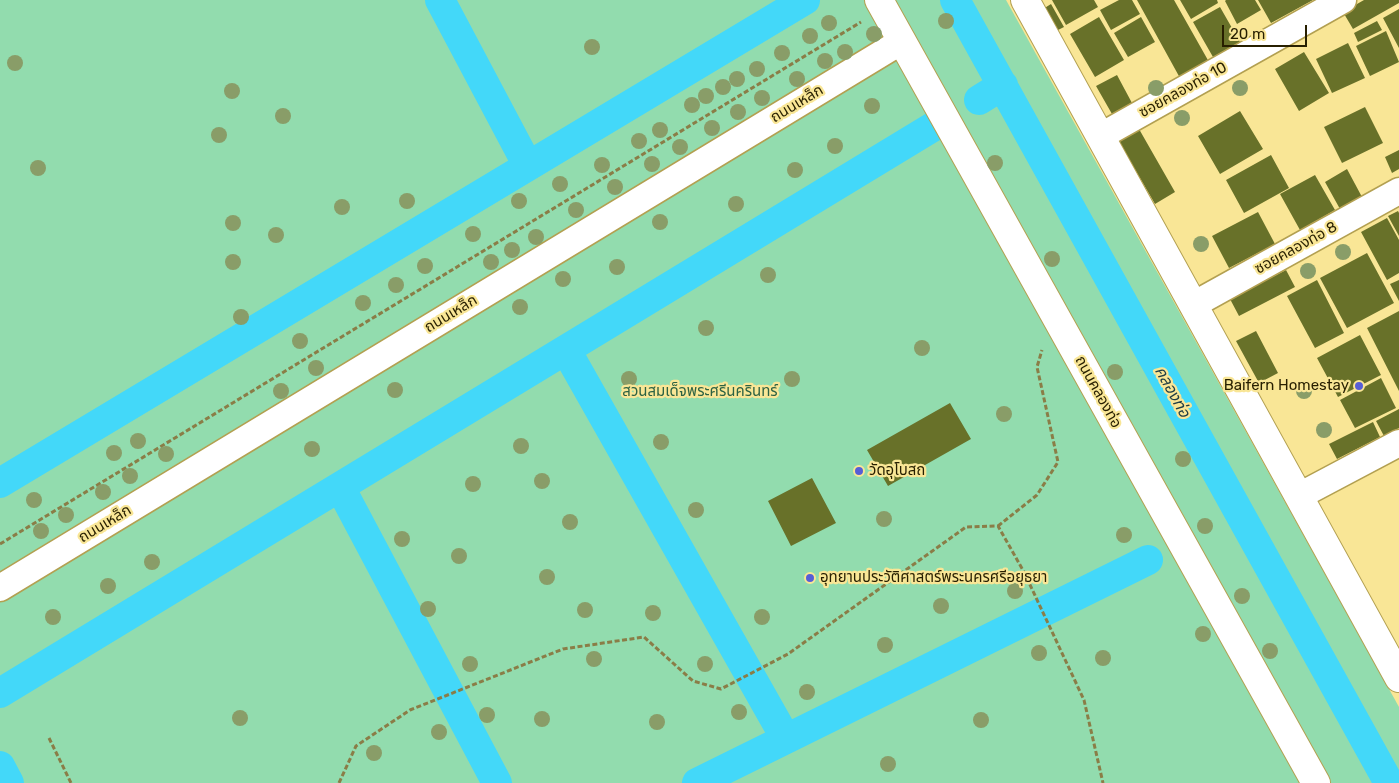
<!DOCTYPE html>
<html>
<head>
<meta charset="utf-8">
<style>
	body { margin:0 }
	#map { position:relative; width:1399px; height:783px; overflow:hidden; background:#f9e696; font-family:Rubik,sans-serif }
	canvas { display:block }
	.scale { position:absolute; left:1222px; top:25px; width:85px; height:22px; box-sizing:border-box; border:2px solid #271f00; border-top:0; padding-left:6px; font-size:15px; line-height:18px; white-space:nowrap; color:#271f00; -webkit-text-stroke:4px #f9e696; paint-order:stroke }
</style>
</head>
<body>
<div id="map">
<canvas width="1399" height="783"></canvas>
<div class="scale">20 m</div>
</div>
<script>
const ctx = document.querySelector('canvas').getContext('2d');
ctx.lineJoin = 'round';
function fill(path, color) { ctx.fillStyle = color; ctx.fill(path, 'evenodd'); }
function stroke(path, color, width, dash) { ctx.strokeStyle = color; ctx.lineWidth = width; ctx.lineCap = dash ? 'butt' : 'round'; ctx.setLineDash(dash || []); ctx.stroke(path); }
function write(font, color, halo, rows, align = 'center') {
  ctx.font = font + ' Rubik,"Noto Sans Thai",sans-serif'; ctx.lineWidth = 4.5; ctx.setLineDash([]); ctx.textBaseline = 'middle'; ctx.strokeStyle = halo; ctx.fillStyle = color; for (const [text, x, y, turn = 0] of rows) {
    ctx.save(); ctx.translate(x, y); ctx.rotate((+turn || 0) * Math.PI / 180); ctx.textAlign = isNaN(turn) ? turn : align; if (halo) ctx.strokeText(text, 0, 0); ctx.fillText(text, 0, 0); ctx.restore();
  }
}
const green = new Path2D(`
	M 0,0 L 1006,0 L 1399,707 L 1399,783 L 0,783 Z`);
const canal = new Path2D(`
	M 440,0 L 528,166
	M 955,0 L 1389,783
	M 979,100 L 1003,85
	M 566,350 L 786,739
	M 0,483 L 805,0
	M 340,487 L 497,783
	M 0,693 L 936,125
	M 0,766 L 9,783
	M 697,783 L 1148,560`);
const building = new Path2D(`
	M 1052,0 L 1094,0 L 1098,7 L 1066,25 Z
	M 1119,0 L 1132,0 L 1140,14 L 1111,30 L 1100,10 Z
	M 1137,0 L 1174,0 L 1209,62 L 1180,78 Z
	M 1180,0 L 1217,0 L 1218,3 L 1191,19 Z
	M 1226,0 L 1255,0 L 1261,10 L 1237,24 L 1225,1 Z
	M 1258,0 L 1313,0 L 1271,23 Z
	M 1364,0 L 1399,0 L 1399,3 L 1353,29 L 1343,12 Z
	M 1051,4 L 1064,27 L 1056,31 L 1043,9 Z
	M 1220,7 L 1240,42 L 1213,57 L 1193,22 Z
	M 1399,9 L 1399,48 L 1383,18 Z
	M 1099,17 L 1124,60 L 1095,77 L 1070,34 Z
	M 1141,17 L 1155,42 L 1128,57 L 1114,33 Z
	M 1377,21 L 1382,30 L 1358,42 L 1354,33 Z
	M 1386,31 L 1399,62 L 1370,76 L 1356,46 Z
	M 1348,43 L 1365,78 L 1332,93 L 1316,59 Z
	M 1304,52 L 1329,93 L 1299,111 L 1275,69 Z
	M 1117,75 L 1132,103 L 1112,114 L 1096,86 Z
	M 1365,107 L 1383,143 L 1342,163 L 1324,127 Z
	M 1240,111 L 1263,149 L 1220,174 L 1198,136 Z
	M 1139,129 L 1175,192 L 1155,204 L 1118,140 Z
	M 1399,150 L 1399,169 L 1392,173 L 1385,157 Z
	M 1271,155 L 1289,188 L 1244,213 L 1226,180 Z
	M 1347,169 L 1362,197 L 1340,209 L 1325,182 Z
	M 1315,175 L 1335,210 L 1300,230 L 1280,194 Z
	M 1398,211 L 1399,213 L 1399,236 L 1388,216 Z
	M 1258,212 L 1275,244 L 1229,268 L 1212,236 Z
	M 1387,218 L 1399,240 L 1399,273 L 1387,280 L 1361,232 Z
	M 1367,253 L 1394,303 L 1347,328 L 1320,278 Z
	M 1286,270 L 1295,287 L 1239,316 L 1230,299 Z
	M 1317,280 L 1344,333 L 1315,348 L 1287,296 Z
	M 1399,280 L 1399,301 L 1390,284 Z
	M 1399,311 L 1399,391 L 1367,328 Z
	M 1256,331 L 1278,373 L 1259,383 L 1236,341 Z
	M 1360,335 L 1381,375 L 1338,397 L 1317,358 Z
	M 1381,378 L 1396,408 L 1355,428 L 1340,400 Z
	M 950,403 L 971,439 L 888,486 L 867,450 Z
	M 1399,409 L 1399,428 L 1384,436 L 1376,421 Z
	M 1373,422 L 1380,437 L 1337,459 L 1329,444 Z
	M 812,478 L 836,523 L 791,546 L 768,501 Z`);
const path = new Path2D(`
	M 998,526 L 1037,495 L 1058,462 L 1037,367 L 1042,350
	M 0,544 L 861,22
	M 49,738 L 71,783
	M 339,783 L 356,746 L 410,710 L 563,649 L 644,637 L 693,681 L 721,689 L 788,654 L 966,527 L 998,526 L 1024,572 L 1084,700 L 1103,783`);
const minor = new Path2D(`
	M 1101,136 L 1343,0
	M 1193,305 L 1399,191
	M 1299,496 L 1399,443
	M 0,588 L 902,41`);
const tertiary = new Path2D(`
	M 879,0 L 1316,783
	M 1025,0 L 1399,678`);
const trees = [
	[946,21],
	[829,23],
	[874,34],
	[810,36],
	[592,47],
	[845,52],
	[782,53],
	[825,61],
	[15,63],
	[757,69],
	[737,79],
	[797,79],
	[723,87],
	[1156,88],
	[1240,88],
	[232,91],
	[706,96],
	[762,98],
	[692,105],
	[872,106],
	[738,112],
	[283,116],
	[1182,118],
	[712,128],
	[660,130],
	[219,135],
	[639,141],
	[835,146],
	[680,147],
	[995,163],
	[652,164],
	[602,165],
	[38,168],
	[795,170],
	[560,184],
	[615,187],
	[407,201],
	[519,201],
	[736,204],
	[342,207],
	[576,210],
	[660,222],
	[233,223],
	[473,234],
	[276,235],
	[536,237],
	[1201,244],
	[512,250],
	[1343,252],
	[1052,259],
	[233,262],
	[491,262],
	[425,266],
	[617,267],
	[1308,271],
	[768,275],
	[563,279],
	[396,285],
	[363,303],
	[520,307],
	[241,317],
	[706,328],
	[300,341],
	[922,348],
	[316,368],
	[1115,372],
	[629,379],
	[792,379],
	[395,390],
	[281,391],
	[1304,391],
	[1004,414],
	[1324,430],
	[138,441],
	[661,442],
	[521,446],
	[312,449],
	[114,453],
	[166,454],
	[1183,459],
	[130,476],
	[542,481],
	[473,484],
	[103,492],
	[34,500],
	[696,510],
	[66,515],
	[884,519],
	[570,522],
	[1205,526],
	[41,531],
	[1124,535],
	[402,539],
	[459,556],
	[152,562],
	[547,577],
	[108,586],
	[1015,591],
	[1242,596],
	[941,606],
	[428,609],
	[585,610],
	[653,613],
	[53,617],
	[762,617],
	[1203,634],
	[885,645],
	[1270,651],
	[1039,653],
	[1103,658],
	[594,659],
	[470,664],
	[705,664],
	[807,692],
	[739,712],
	[487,715],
	[240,718],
	[542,719],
	[981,720],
	[657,722],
	[439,732],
	[374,753],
	[888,764]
];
const markers = [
	[1359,386,5,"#575ed5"],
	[859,471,5,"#575ed5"],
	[810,578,5,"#575ed5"]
];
const streetNames = [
	["ซอยคลองท่อ 10",1183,90,-29],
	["ถนนเหล็ก",797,104,-31],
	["ซอยคลองท่อ 8",1296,248,-29],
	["ถนนเหล็ก",451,314,-31],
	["ถนนคลองท่อ",1098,392,61],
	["ถนนเหล็ก",105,524,-31]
];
const poiNames = [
	["Baifern Homestay",1349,386,"right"],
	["วัดอุโบสถ",869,471],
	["อุทยานประวัติศาสตร์พระนครศรีอยุธยา",820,578]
];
const parkNames = [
	["สวนสมเด็จพระศรีนครินทร์",700,392]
];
const waterNames = [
	["คลองท่อ",1172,392,61]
];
fill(green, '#92dcae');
stroke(canal, '#43d8f9', 30);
fill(building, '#687129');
stroke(minor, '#b3a051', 29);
stroke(tertiary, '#b3a051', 30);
stroke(path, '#8a7d47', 3, [5, 2.5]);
stroke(minor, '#fff', 26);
stroke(tertiary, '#fff', 28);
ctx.fillStyle = '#899d68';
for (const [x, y] of trees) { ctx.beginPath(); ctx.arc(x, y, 8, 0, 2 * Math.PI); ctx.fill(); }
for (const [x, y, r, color] of markers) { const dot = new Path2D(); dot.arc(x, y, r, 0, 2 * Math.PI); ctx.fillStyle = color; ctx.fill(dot); stroke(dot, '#f9e696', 2); }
write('15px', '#271f00', '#f9e696', streetNames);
write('15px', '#271f00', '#f9e696', poiNames, 'left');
write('15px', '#2d6243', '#f9e696', parkNames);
write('italic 16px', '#203e45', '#f9e696', waterNames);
</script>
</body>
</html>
